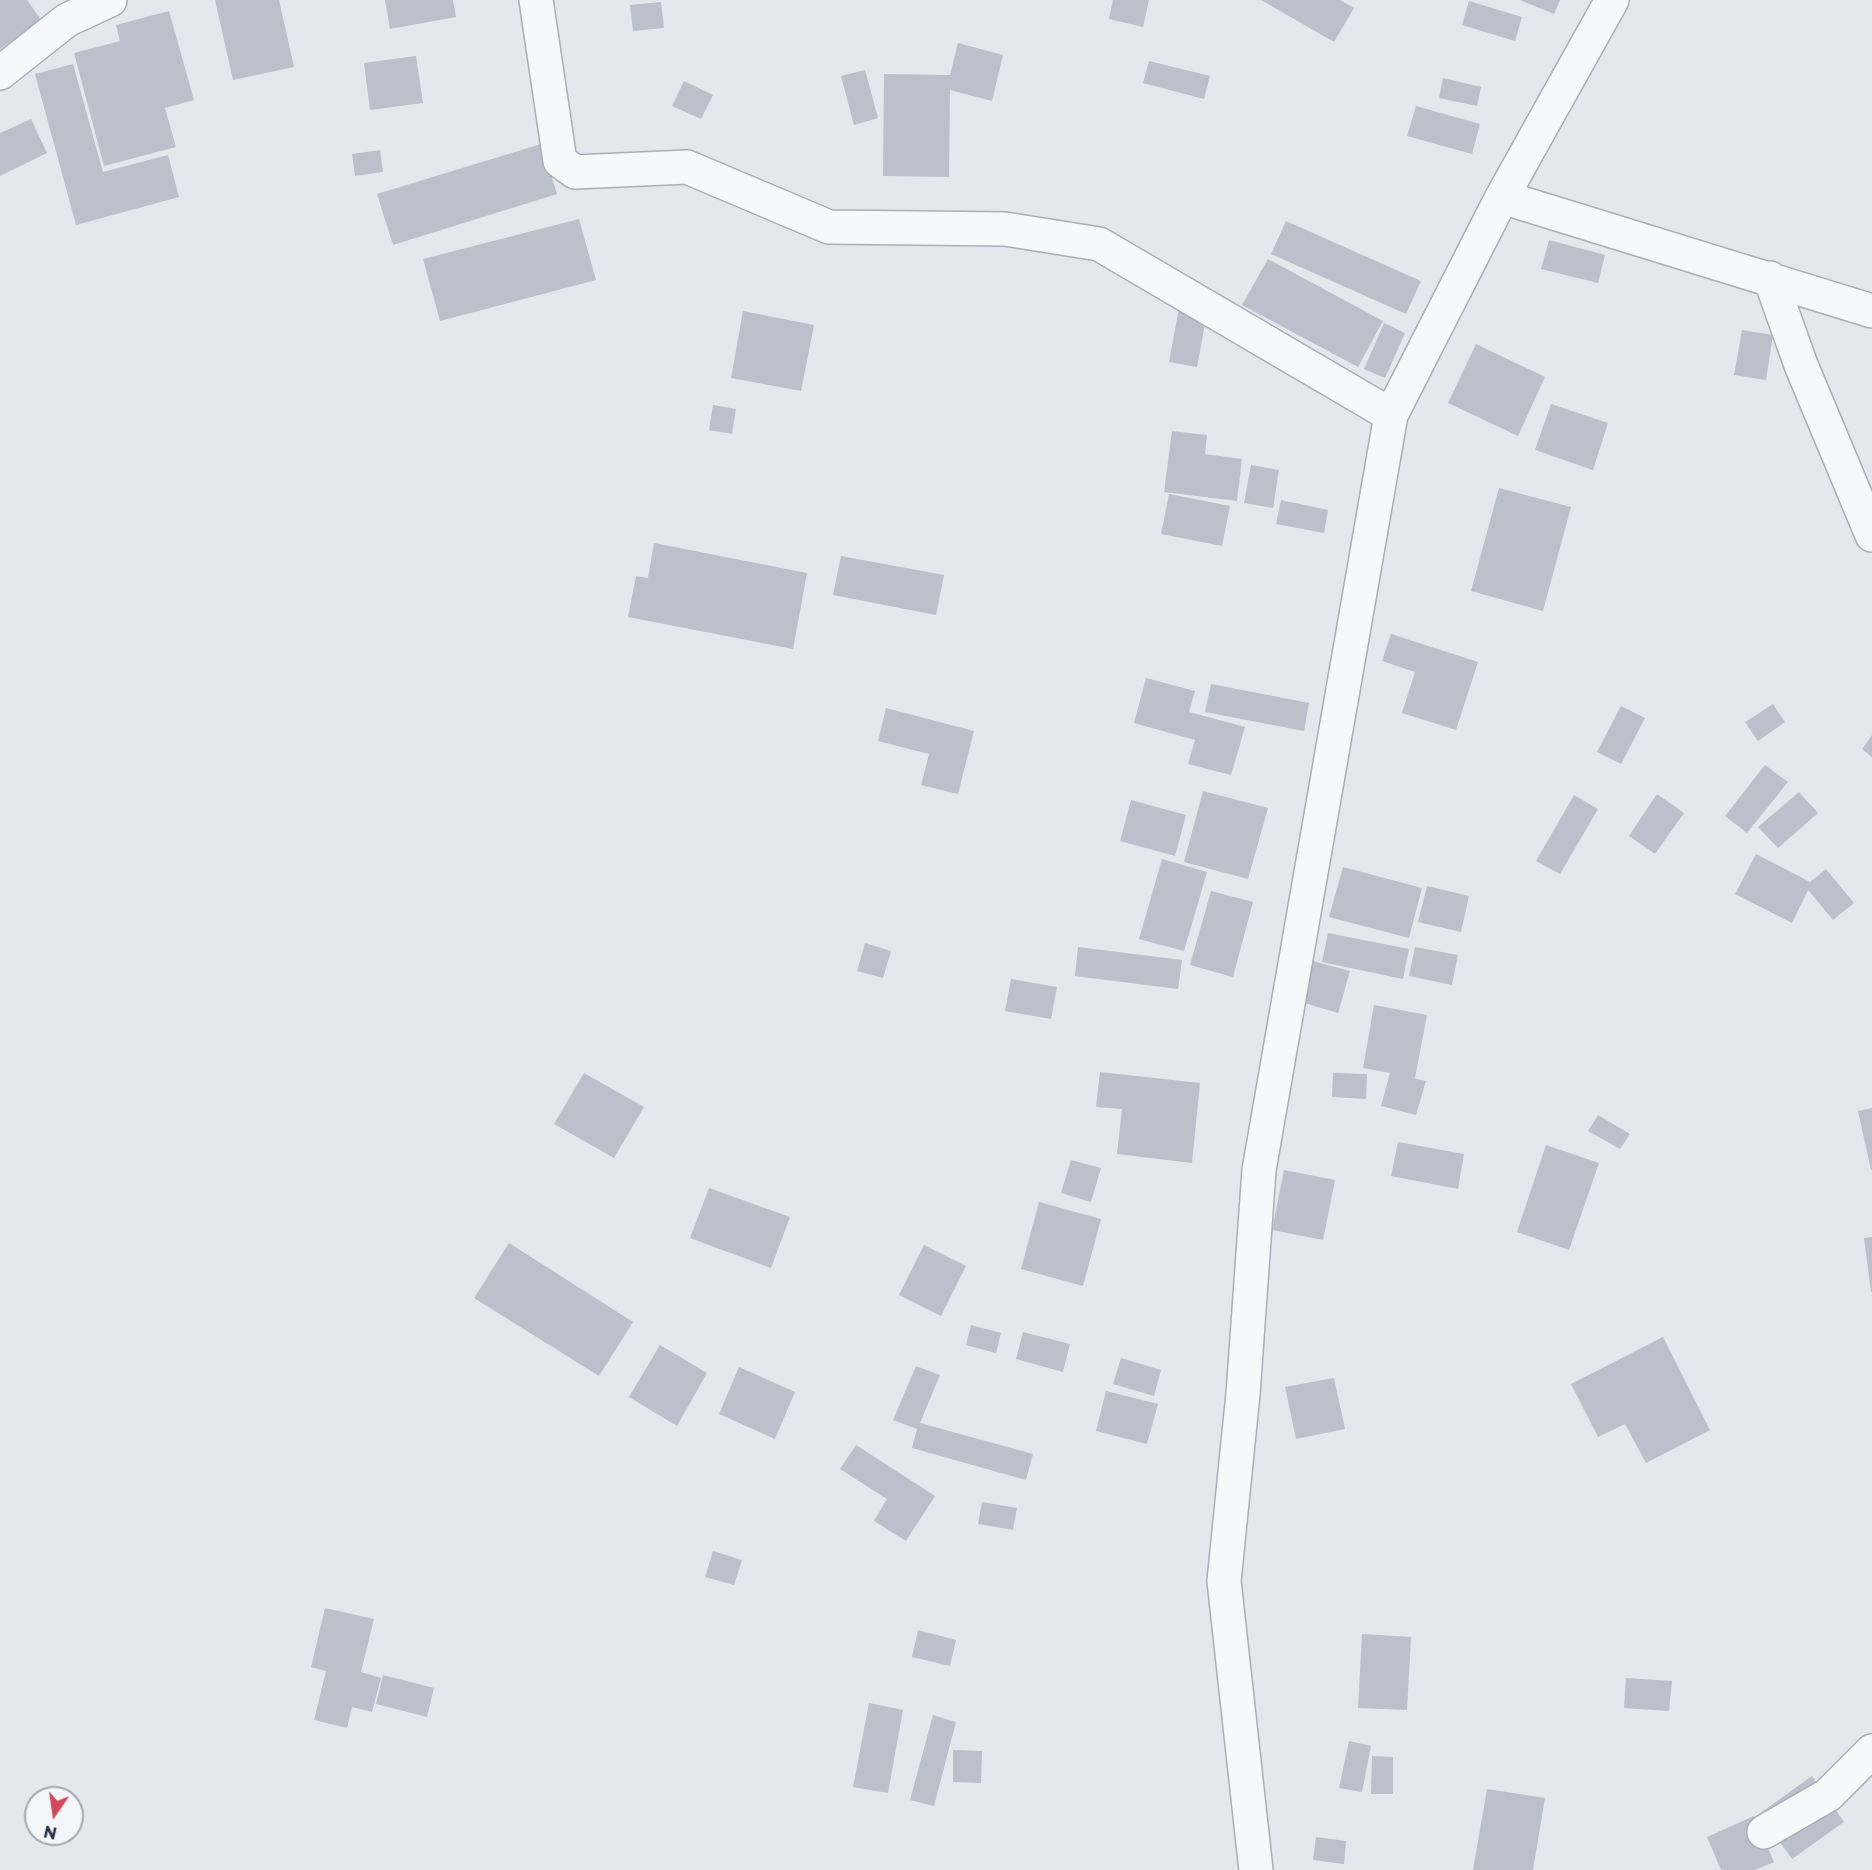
<!DOCTYPE html>
<html>
<head>
<meta charset="utf-8">
<style>
	body { margin:0 }
	#map { position:relative; width:1872px; height:1870px; overflow:hidden; background:#e4e7ec; font-family:Montserrat,sans-serif }
	canvas { display:block }
	.north { position:absolute; left:24px; top:1786px; width:60px; height:60px; box-sizing:border-box; background:#f4f6f9; border:2px solid #a4a8b1; border-radius:50%; rotate:193deg; font-size:16px; font-weight:700; line-height:24px; text-align:center; color:#2b3445 }
	.north::after { content:''; display:block; margin:auto; width:21px; height:27px; background:#d1495b; clip-path:polygon(50% 0,100% 100%,50% 72%,0 100%) }
</style>
</head>
<body>
<div id="map">
<canvas width="1872" height="1870"></canvas>
<div class="north">N</div>
</div>
<script>
const ctx = document.querySelector('canvas').getContext('2d');
ctx.lineJoin = 'round';
function fill(path, color) { ctx.fillStyle = color; ctx.fill(path, 'evenodd'); }
function stroke(path, color, width, dash) { ctx.strokeStyle = color; ctx.lineWidth = width; ctx.lineCap = dash ? 'butt' : 'round'; ctx.setLineDash(dash || []); ctx.stroke(path); }
const building = new Path2D(`
	M 0,0 L 27,0 L 42,21 L 0,49 Z
	M 215,0 L 279,0 L 294,67 L 233,80 Z
	M 385,0 L 453,0 L 456,17 L 390,29 Z
	M 1113,0 L 1149,0 L 1143,27 L 1109,19 Z
	M 1261,0 L 1340,0 L 1354,8 L 1334,42 Z
	M 1520,0 L 1560,0 L 1554,14 Z
	M 1469,1 L 1522,17 L 1515,41 L 1462,25 Z
	M 661,2 L 664,28 L 633,31 L 630,5 Z
	M 169,11 L 194,100 L 165,108 L 176,147 L 104,166 L 74,53 L 120,41 L 116,25 Z
	M 958,43 L 1003,55 L 992,101 L 950,90 L 949,177 L 883,176 L 884,74 L 950,75 Z
	M 416,56 L 423,103 L 370,110 L 364,63 Z
	M 1149,61 L 1210,76 L 1204,99 L 1143,83 Z
	M 73,64 L 103,172 L 168,155 L 179,197 L 76,225 L 35,74 Z
	M 865,70 L 878,118 L 854,125 L 841,76 Z
	M 1443,78 L 1481,87 L 1477,106 L 1439,98 Z
	M 684,81 L 713,95 L 701,119 L 672,106 Z
	M 1416,106 L 1480,124 L 1472,154 L 1407,136 Z
	M 31,119 L 47,153 L 0,176 L 0,133 Z
	M 541,144 L 557,194 L 393,245 L 377,194 Z
	M 380,150 L 383,172 L 355,176 L 352,154 Z
	M 579,219 L 596,280 L 440,321 L 423,259 Z
	M 1286,221 L 1421,281 L 1406,314 L 1271,254 Z
	M 1549,240 L 1605,255 L 1598,283 L 1541,269 Z
	M 1268,259 L 1383,321 L 1358,367 L 1242,305 Z
	M 1180,303 L 1208,308 L 1197,367 L 1169,362 Z
	M 743,311 L 814,325 L 801,391 L 731,378 Z
	M 1384,323 L 1405,333 L 1385,378 L 1364,369 Z
	M 1742,330 L 1773,335 L 1766,380 L 1734,375 Z
	M 1476,344 L 1545,377 L 1518,436 L 1448,403 Z
	M 1551,404 L 1608,423 L 1593,470 L 1535,450 Z
	M 713,405 L 736,409 L 732,434 L 709,430 Z
	M 1172,431 L 1207,435 L 1205,454 L 1242,459 L 1237,501 L 1164,492 Z
	M 1251,465 L 1279,470 L 1273,508 L 1244,503 Z
	M 1499,488 L 1571,507 L 1543,611 L 1471,591 Z
	M 1169,494 L 1230,506 L 1222,546 L 1161,534 Z
	M 1281,500 L 1328,510 L 1324,533 L 1276,524 Z
	M 654,543 L 807,573 L 793,649 L 628,617 L 636,576 L 648,578 Z
	M 841,556 L 944,575 L 936,615 L 833,595 Z
	M 1391,634 L 1478,662 L 1456,730 L 1402,713 L 1415,672 L 1382,661 Z
	M 1146,678 L 1195,691 L 1189,712 L 1245,727 L 1231,775 L 1188,764 L 1195,740 L 1134,723 Z
	M 1211,684 L 1309,703 L 1304,731 L 1205,712 Z
	M 1773,704 L 1785,722 L 1758,741 L 1745,722 Z
	M 1621,706 L 1645,718 L 1621,764 L 1597,752 Z
	M 886,708 L 974,731 L 958,794 L 921,785 L 929,754 L 878,741 Z
	M 1872,735 L 1872,757 L 1862,749 Z
	M 1765,765 L 1788,782 L 1747,833 L 1725,816 Z
	M 1203,791 L 1268,808 L 1248,879 L 1184,862 Z
	M 1799,792 L 1818,813 L 1778,848 L 1758,827 Z
	M 1657,794 L 1684,813 L 1655,854 L 1629,836 Z
	M 1574,795 L 1598,809 L 1560,874 L 1536,861 Z
	M 1131,800 L 1186,815 L 1175,856 L 1120,841 Z
	M 1756,854 L 1810,882 L 1826,869 L 1854,903 L 1833,920 L 1808,890 L 1792,923 L 1735,894 Z
	M 1162,859 L 1207,872 L 1184,951 L 1139,939 Z
	M 1343,867 L 1422,888 L 1409,938 L 1329,917 Z
	M 1427,886 L 1469,896 L 1461,932 L 1418,922 Z
	M 1211,891 L 1253,902 L 1233,977 L 1190,965 Z
	M 1328,933 L 1409,949 L 1403,979 L 1322,962 Z
	M 865,943 L 891,951 L 883,978 L 857,971 Z
	M 1078,947 L 1182,960 L 1178,989 L 1075,976 Z
	M 1415,947 L 1458,955 L 1452,985 L 1409,976 Z
	M 1313,961 L 1350,971 L 1338,1013 L 1301,1002 Z
	M 1011,979 L 1057,987 L 1051,1019 L 1005,1011 Z
	M 1374,1005 L 1427,1015 L 1415,1078 L 1409,1077 L 1426,1081 L 1416,1115 L 1381,1106 L 1390,1073 L 1363,1068 Z
	M 1100,1072 L 1200,1083 L 1192,1163 L 1117,1154 L 1122,1109 L 1096,1107 Z
	M 584,1073 L 644,1107 L 614,1158 L 554,1124 Z
	M 1333,1073 L 1367,1074 L 1366,1099 L 1332,1097 Z
	M 1872,1108 L 1872,1170 L 1871,1170 L 1858,1111 Z
	M 1598,1115 L 1630,1134 L 1620,1149 L 1588,1131 Z
	M 1398,1142 L 1464,1154 L 1458,1189 L 1391,1176 Z
	M 1546,1145 L 1599,1163 L 1569,1250 L 1517,1232 Z
	M 1071,1160 L 1101,1168 L 1091,1202 L 1061,1193 Z
	M 1284,1170 L 1335,1180 L 1323,1240 L 1272,1230 Z
	M 709,1188 L 790,1217 L 771,1268 L 690,1238 Z
	M 1039,1202 L 1101,1219 L 1083,1286 L 1021,1269 Z
	M 1872,1237 L 1872,1292 L 1871,1292 L 1864,1238 Z
	M 509,1243 L 633,1322 L 599,1376 L 474,1298 Z
	M 924,1245 L 966,1266 L 941,1316 L 899,1295 Z
	M 971,1325 L 1001,1333 L 996,1353 L 966,1345 Z
	M 1023,1332 L 1070,1344 L 1063,1372 L 1016,1359 Z
	M 1663,1337 L 1710,1430 L 1646,1463 L 1625,1424 L 1598,1437 L 1571,1384 Z
	M 660,1345 L 707,1373 L 677,1426 L 629,1397 Z
	M 1121,1358 L 1161,1370 L 1154,1396 L 1113,1384 Z
	M 916,1366 L 940,1375 L 920,1423 L 1033,1454 L 1026,1480 L 912,1448 L 917,1429 L 893,1420 Z
	M 739,1367 L 795,1392 L 775,1439 L 719,1414 Z
	M 1334,1378 L 1345,1429 L 1296,1439 L 1285,1387 Z
	M 1106,1391 L 1158,1404 L 1147,1444 L 1096,1431 Z
	M 856,1445 L 935,1496 L 906,1541 L 874,1521 L 887,1499 L 840,1469 Z
	M 982,1502 L 1017,1508 L 1013,1530 L 978,1524 Z
	M 713,1551 L 742,1560 L 734,1585 L 705,1577 Z
	M 325,1608 L 374,1619 L 361,1672 L 381,1678 L 372,1712 L 352,1707 L 347,1728 L 314,1720 L 326,1671 L 311,1667 Z
	M 918,1630 L 956,1640 L 950,1666 L 912,1657 Z
	M 1362,1634 L 1411,1637 L 1407,1710 L 1358,1708 Z
	M 383,1675 L 434,1688 L 427,1717 L 376,1704 Z
	M 1626,1678 L 1672,1681 L 1669,1711 L 1624,1708 Z
	M 869,1703 L 903,1710 L 888,1793 L 853,1787 Z
	M 933,1715 L 956,1722 L 934,1806 L 910,1800 Z
	M 1349,1741 L 1371,1746 L 1362,1792 L 1339,1788 Z
	M 953,1750 L 982,1751 L 981,1783 L 953,1782 Z
	M 1372,1756 L 1393,1757 L 1393,1794 L 1371,1794 Z
	M 1812,1776 L 1844,1822 L 1792,1859 L 1759,1814 Z
	M 1487,1789 L 1545,1798 L 1533,1870 L 1473,1870 Z
	M 1754,1816 L 1774,1862 L 1755,1870 L 1721,1870 L 1707,1837 Z
	M 1316,1837 L 1346,1841 L 1344,1864 L 1313,1860 Z`);
const street = new Path2D(`
	M 536,0 L 560,161 L 575,172 L 687,167 L 829,227 L 1005,229 L 1099,244 L 1391,415
	M 0,73 L 67,20 L 110,0
	M 1502,197 L 1872,311
	M 1770,278 L 1801,365 L 1872,535
	M 1764,1832 L 1828,1795 L 1872,1751
	M 1256,1870 L 1224,1581 L 1243,1394 L 1259,1170 L 1391,415 L 1502,197 L 1612,0`);
fill(building, '#bbc0ca');
stroke(street, '#a9aeb7', 36);
stroke(street, '#f7f8fa', 33);
</script>
</body>
</html>
